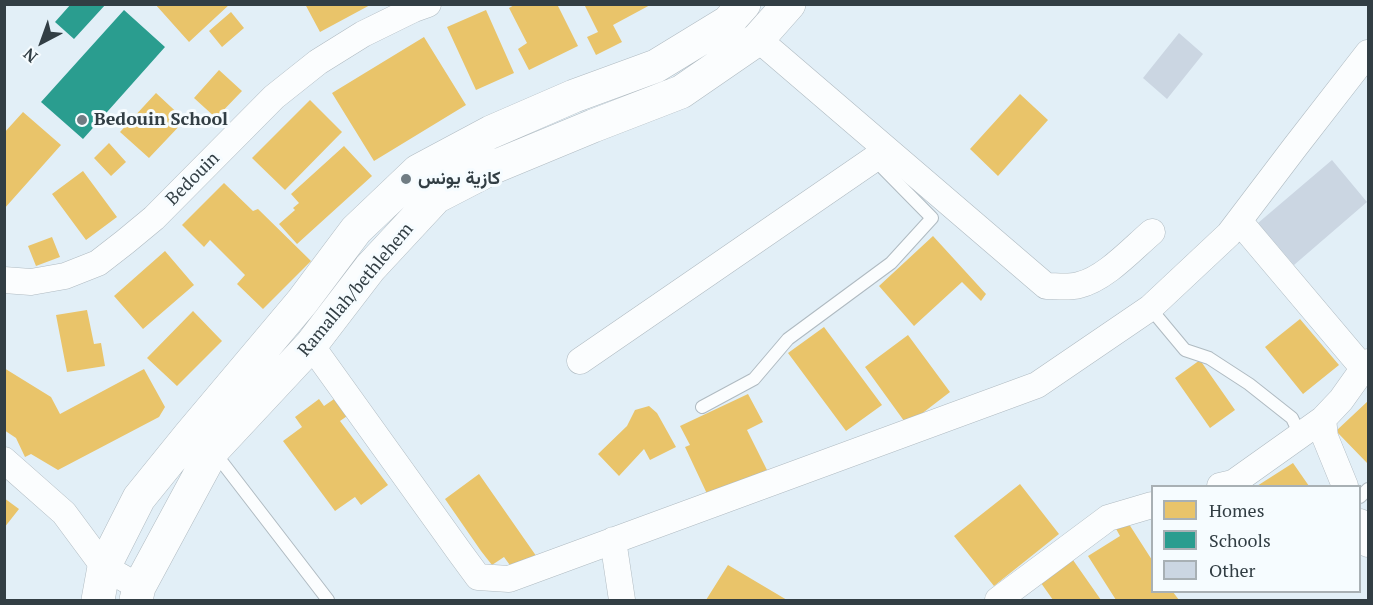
<!DOCTYPE html>
<html>
<head>
<meta charset="utf-8">
<style>
	body { margin:0 }
	#map { position:relative; width:1373px; height:605px; overflow:hidden; background:#e2eff7; font-family:"PT Serif",serif }
	canvas { display:block }
	.frame { position:absolute; inset:0; border:6px solid #323e44; pointer-events:none }
	.legend { position:absolute; left:1151px; top:485px; width:210px; height:108px; box-sizing:border-box; background:#f6fcff; border:2px solid #a8b0b4; margin:0; padding:8px 10px; list-style:none; font-size:18px; color:#323e44 }
	.legend li { display:flex; align-items:center; gap:12px; height:30px }
	.legend b { width:30px; border:2px solid #a8b0b4 }
	.north { position:absolute; left:12px; top:12px; width:60px; height:60px; -webkit-text-stroke:4px #f6fcff; paint-order:stroke; rotate:221deg; font-size:16px; font-weight:700; line-height:24px; text-align:center; color:#323e44 }
	.north::after { content:''; display:block; margin:auto; width:21px; height:27px; background:#323e44; clip-path:polygon(50% 0,100% 100%,50% 72%,0 100%) }
</style>
</head>
<body>
<div id="map">
<canvas width="1373" height="605"></canvas>
<div class="frame"></div>
<ul class="legend">
<li><b style="height:16px;background:#e9c46a"></b>Homes</li>
<li><b style="height:16px;background:#2a9d8f"></b>Schools</li>
<li><b style="height:16px;background:#cbd6e2"></b>Other</li>
</ul>
<div class="north">N</div>
</div>
<script>
const ctx = document.querySelector('canvas').getContext('2d');
ctx.lineJoin = 'round';
function fill(path, color) { ctx.fillStyle = color; ctx.fill(path, 'evenodd'); }
function stroke(path, color, width, dash) { ctx.strokeStyle = color; ctx.lineWidth = width; ctx.lineCap = dash ? 'butt' : 'round'; ctx.setLineDash(dash || []); ctx.stroke(path); }
function write(font, color, halo, rows, align = 'center') {
  ctx.font = font + ' "PT Serif",Vazirmatn,serif'; ctx.lineWidth = 6; ctx.setLineDash([]); ctx.textBaseline = 'middle'; ctx.strokeStyle = halo; ctx.fillStyle = color; for (const [text, x, y, turn = 0] of rows) {
    ctx.save(); ctx.translate(x, y); ctx.rotate((+turn || 0) * Math.PI / 180); ctx.textAlign = isNaN(turn) ? turn : align; if (halo) ctx.strokeText(text, 0, 0); ctx.fillText(text, 0, 0); ctx.restore();
  }
}
const homes = new Path2D(`
	M 155,4 L 230,4 L 189,42 Z
	M 305,4 L 372,4 L 320,32 Z
	M 516,4 L 557,4 L 578,46 L 529,70 L 518,49 L 527,43 L 509,8 Z
	M 584,4 L 652,4 L 613,25 L 622,42 L 596,55 L 587,37 L 598,32 Z
	M 486,10 L 514,73 L 476,90 L 447,27 Z
	M 231,12 L 244,28 L 222,47 L 209,31 Z
	M 424,37 L 466,105 L 374,161 L 332,93 Z
	M 219,70 L 242,91 L 216,118 L 194,98 Z
	M 156,93 L 185,120 L 149,158 L 120,132 Z
	M 1020,94 L 1048,120 L 998,176 L 970,149 Z
	M 310,100 L 342,132 L 285,190 L 252,158 Z
	M 23,112 L 61,145 L 4,209 L 4,133 Z
	M 109,143 L 126,162 L 111,176 L 94,158 Z
	M 344,146 L 372,176 L 297,244 L 279,224 L 295,210 L 293,208 L 299,203 L 291,194 Z
	M 83,171 L 117,217 L 86,240 L 52,194 Z
	M 224,183 L 253,211 L 258,209 L 311,261 L 263,309 L 237,284 L 245,275 L 210,240 L 204,247 L 182,225 Z
	M 933,236 L 986,294 L 981,301 L 962,282 L 914,326 L 879,286 Z
	M 52,237 L 60,257 L 36,266 L 28,246 Z
	M 165,251 L 194,285 L 143,329 L 114,296 Z
	M 87,310 L 94,344 L 101,343 L 105,366 L 67,372 L 56,315 Z
	M 193,311 L 222,341 L 177,386 L 147,358 Z
	M 1300,319 L 1339,365 L 1303,394 L 1265,347 Z
	M 824,327 L 882,405 L 846,431 L 788,353 Z
	M 908,335 L 950,392 L 907,425 L 865,367 Z
	M 1200,360 L 1235,410 L 1210,428 L 1175,378 Z
	M 4,368 L 51,397 L 60,414 L 144,369 L 165,407 L 159,417 L 58,470 L 31,454 L 25,457 L 16,438 L 4,430 Z
	M 748,394 L 763,422 L 747,430 L 767,470 L 709,498 L 685,447 L 690,445 L 680,426 Z
	M 337,397 L 350,414 L 340,421 L 388,485 L 361,505 L 355,497 L 335,511 L 283,441 L 302,427 L 295,417 L 319,399 L 324,406 Z
	M 1368,401 L 1368,464 L 1336,431 Z
	M 649,406 L 657,413 L 676,447 L 650,460 L 644,449 L 619,476 L 598,454 L 627,426 L 635,410 Z
	M 1293,463 L 1309,486 L 1257,486 Z
	M 479,474 L 539,560 L 512,568 L 504,557 L 492,565 L 481,551 L 445,499 Z
	M 1020,484 L 1059,534 L 994,586 L 954,536 Z
	M 4,498 L 19,509 L 4,528 Z
	M 1127,521 L 1152,560 L 1152,592 L 1173,592 L 1179,600 L 1116,600 L 1088,556 L 1120,536 L 1115,527 Z
	M 1073,560 L 1101,600 L 1053,600 L 1041,583 Z
	M 728,565 L 787,600 L 706,600 Z`);
const schools = new Path2D(`
	M 71,4 L 106,4 L 74,39 L 55,22 Z
	M 124,10 L 165,47 L 83,139 L 41,102 Z`);
const building = new Path2D(`
	M 1179,33 L 1203,54 L 1167,99 L 1143,78 Z
	M 1332,160 L 1367,202 L 1294,265 L 1258,223 Z`);
const lane = new Path2D(`
	M 1150,308 L 1185,350 L 1209,358 L 1249,384 L 1292,418 L 1300,435
	M 702,407 L 754,379 L 788,339 L 891,263 L 932,218 L 874,159
	M 215,453 L 328,600
	M 1360,497 L 1368,489`);
const street = new Path2D(`
	M 758,39 L 1046,286 C 1056,286 1069,288 1079,285 C 1105,279 1132,249 1152,232
	M 1239,221 L 1364,369
	M 4,280 L 31,282 L 65,276 L 98,263 L 125,242 L 154,218 L 274,97 L 318,62 L 363,34 L 414,9 L 428,4
	M 311,345 L 461,554 L 478,577 L 509,579 L 1037,385 L 1150,308 L 1229,234 L 1295,147 L 1368,53
	M 580,361 L 887,150
	M 4,460 L 64,513 L 104,567 L 139,587
	M 1220,486 L 1233,483 L 1323,419
	M 1345,486 L 1325,437 L 1323,419 L 1341,400 L 1368,362
	M 1360,522 L 1368,544
	M 613,540 L 622,600
	M 998,600 L 1108,518 L 1152,505`);
const secondary = new Path2D(`
	M 98,600 L 104,567 L 139,498 L 190,435 L 302,302 L 356,230 L 418,171 L 491,132 L 574,96 L 656,66 L 728,22 L 744,4
	M 136,600 L 139,587 L 213,450 L 311,345 L 370,268 L 436,197 L 494,167 L 593,126 L 681,92 L 758,39 L 789,4`);
const markers = [
	[82,120,6,"#707c83"],
	[406,179,6,"#707c83"]
];
const poiNames = [
	["Bedouin School",94,120],
	["كازية يونس",418,179]
];
const streetNames = [
	["Bedouin",193,179,-45],
	["Ramallah/bethlehem",356,290,-50]
];
fill(homes, '#e9c46a');
fill(schools, '#2a9d8f');
fill(building, '#cbd6e2');
stroke(lane, '#afbac1', 14);
stroke(street, '#afbac1', 27);
stroke(secondary, '#afbac1', 34);
stroke(lane, '#fbfdfe', 12);
stroke(street, '#fbfdfe', 26);
stroke(secondary, '#fbfdfe', 33);
for (const [x, y, r, color] of markers) { const dot = new Path2D(); dot.arc(x, y, r, 0, 2 * Math.PI); ctx.fillStyle = color; ctx.fill(dot); stroke(dot, '#f6fcff', 2); }
write('bold 18px', '#323e44', '#f6fcff', poiNames, 'left');
write('18px', '#323e44', '#f6fcff', streetNames);
</script>
</body>
</html>
